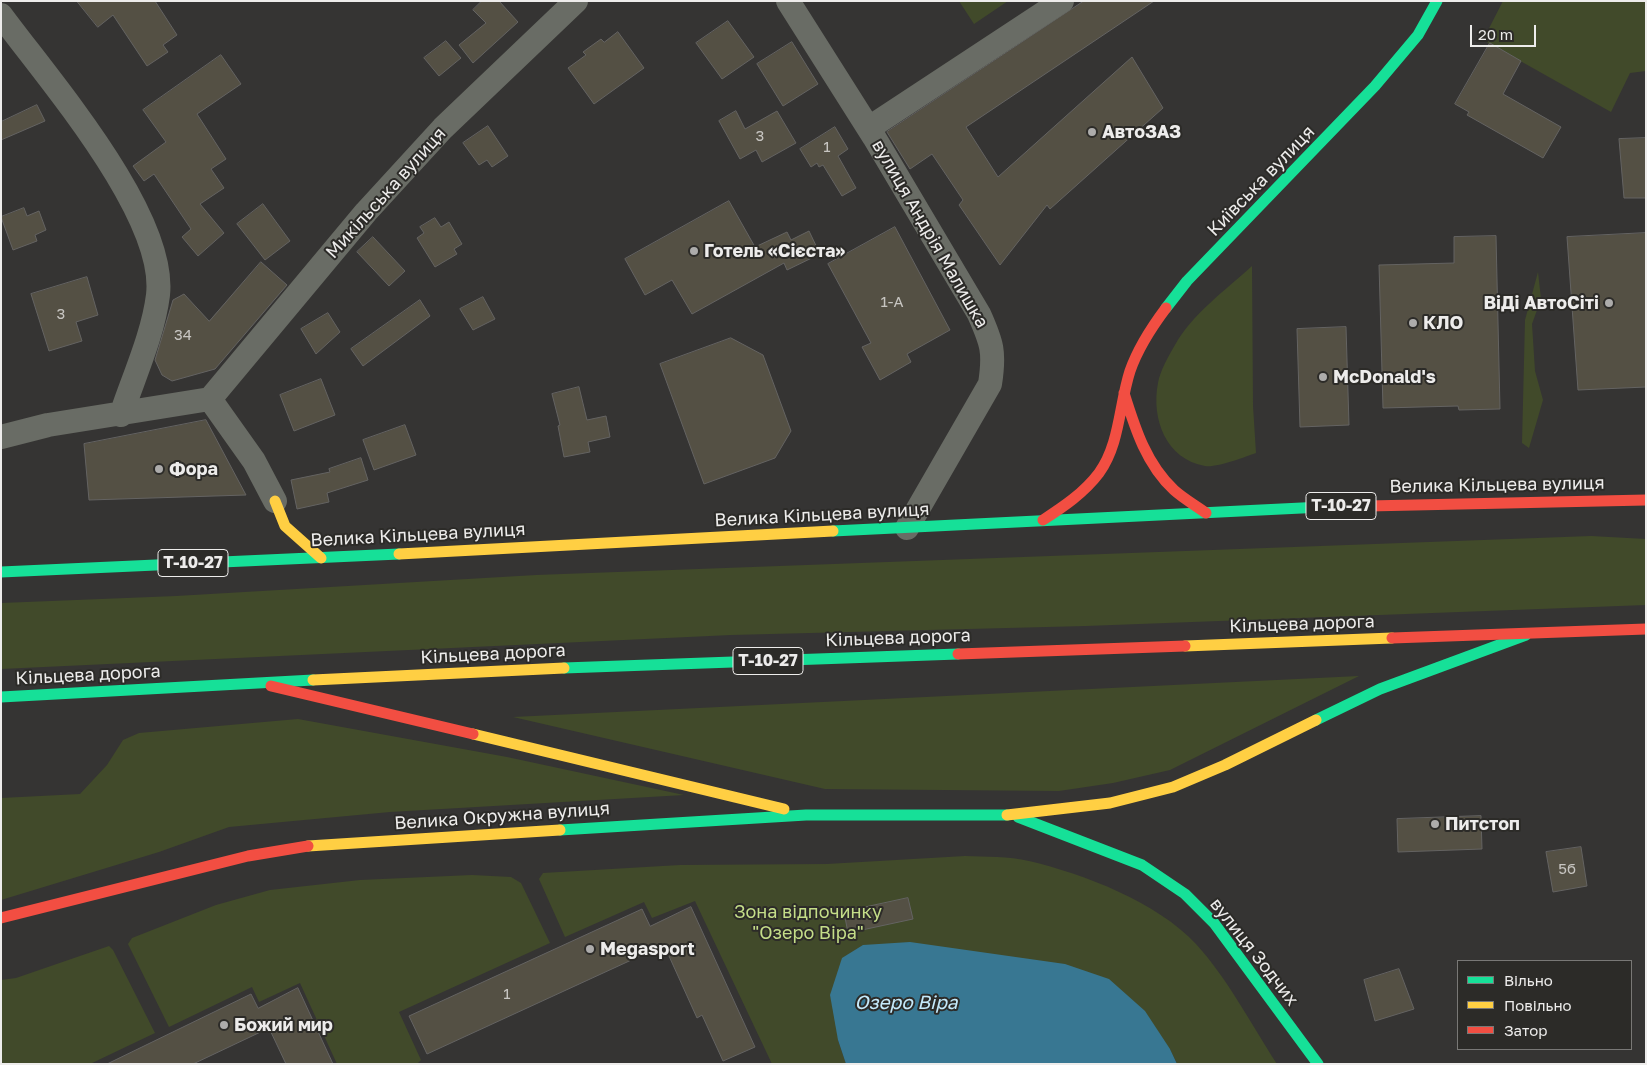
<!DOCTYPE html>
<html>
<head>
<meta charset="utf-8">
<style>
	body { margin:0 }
	#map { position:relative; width:1647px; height:1065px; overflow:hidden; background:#353433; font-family:"Golos Text",sans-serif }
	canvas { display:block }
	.frame { position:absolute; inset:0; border:2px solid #edeceb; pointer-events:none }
	.legend { position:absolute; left:1457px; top:960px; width:175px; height:90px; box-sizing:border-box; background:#2c2b28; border:1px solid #797876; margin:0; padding:6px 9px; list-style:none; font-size:15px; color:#edeceb }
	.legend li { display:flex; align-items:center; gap:10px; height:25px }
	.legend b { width:25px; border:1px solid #797876 }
	.scale { position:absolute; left:1470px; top:25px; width:66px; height:22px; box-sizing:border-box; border:2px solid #edeceb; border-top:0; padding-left:6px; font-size:15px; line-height:18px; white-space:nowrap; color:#edeceb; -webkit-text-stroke:4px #2c2b28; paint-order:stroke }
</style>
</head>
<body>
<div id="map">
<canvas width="1647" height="1065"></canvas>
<div class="frame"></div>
<ul class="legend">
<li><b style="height:6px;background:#16e098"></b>Вільно</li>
<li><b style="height:6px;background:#ffcf43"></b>Повільно</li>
<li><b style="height:6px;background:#f24e42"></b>Затор</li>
</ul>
<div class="scale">20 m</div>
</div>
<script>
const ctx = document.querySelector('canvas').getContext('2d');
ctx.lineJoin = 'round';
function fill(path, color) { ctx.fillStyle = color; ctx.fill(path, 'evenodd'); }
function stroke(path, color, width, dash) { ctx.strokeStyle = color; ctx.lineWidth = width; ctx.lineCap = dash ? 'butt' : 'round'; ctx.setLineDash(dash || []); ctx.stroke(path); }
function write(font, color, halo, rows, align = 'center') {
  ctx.font = font + ' "Golos Text",sans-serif'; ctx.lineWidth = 4; ctx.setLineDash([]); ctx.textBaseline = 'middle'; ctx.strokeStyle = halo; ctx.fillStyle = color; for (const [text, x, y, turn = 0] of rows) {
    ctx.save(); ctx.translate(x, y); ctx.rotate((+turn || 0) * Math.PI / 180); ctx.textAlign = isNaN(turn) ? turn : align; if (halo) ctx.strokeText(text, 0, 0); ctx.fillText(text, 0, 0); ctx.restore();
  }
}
const green = new Path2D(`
	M 959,1 L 1008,1 L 974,24 Z
	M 1503,1 L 1646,1 L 1646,71 L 1630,73 L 1611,112 L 1483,40 Z
	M 1252,266 L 1253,406 L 1256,453 C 1245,457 1216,468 1205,466 C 1166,459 1151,419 1158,383 C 1160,371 1169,355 1175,345 C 1192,314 1226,290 1252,266 Z
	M 1538,272 L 1541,299 L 1532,324 L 1535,371 L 1543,400 L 1529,448 L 1522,443 L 1525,320 Z
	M 1591,536 L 1646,539 L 1646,605 L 1086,626 L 731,635 L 1,669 L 1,603 L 176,596 L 536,575 Z
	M 1359,676 L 1170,770 L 1113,783 L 1059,791 L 825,789 L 513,717 Z
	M 298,719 L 507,757 L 684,795 L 390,812 L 229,827 L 159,852 L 1,900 L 1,798 L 80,794 L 107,765 L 123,740 L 139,733 Z
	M 965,856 C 985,857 1009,856 1029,861 C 1084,874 1157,902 1196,944 C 1228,979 1251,1024 1277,1064 L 1177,1064 L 1170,1049 L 838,1040 L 846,1064 L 772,1064 L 695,901 L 652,918 L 644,902 L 565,937 L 539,879 L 543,873 L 680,865 L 827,864 Z
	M 472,875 L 511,877 L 521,883 L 550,943 L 399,1012 L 421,1060 L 417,1064 L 337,1064 L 300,983 L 259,1002 L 252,987 L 169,1027 L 128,944 L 132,938 L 216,905 L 270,890 L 360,880 Z
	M 109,946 L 113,950 L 155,1033 L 90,1064 L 1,1064 L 1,980 L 16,978 Z`);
const water = new Path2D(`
	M 910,942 L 1065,964 L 1109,979 L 1145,1011 L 1170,1049 L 1177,1064 L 846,1064 L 838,1040 L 830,995 L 842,958 L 863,945 Z`);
const building = new Path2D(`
	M 77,1 L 155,1 L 177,35 L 163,45 L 168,52 L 147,66 L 113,15 L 98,27 Z
	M 482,1 L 499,1 L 518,22 L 473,63 L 459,45 L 486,23 L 473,10 Z
	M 1084,1 L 1154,1 L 966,127 L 998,177 L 1132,57 L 1163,108 L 1050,209 L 1047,205 L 1000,265 L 959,205 L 963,200 L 932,154 L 910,169 L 887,132 Z
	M 728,21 L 754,57 L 722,79 L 696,43 Z
	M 618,32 L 644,68 L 594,104 L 568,68 L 586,55 L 583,52 L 587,49 L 601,39 L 604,42 Z
	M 446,41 L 461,58 L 439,76 L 424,58 Z
	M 792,42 L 818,84 L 783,106 L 757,64 Z
	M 1490,43 L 1521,61 L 1503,94 L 1561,127 L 1543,158 L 1467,115 L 1469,112 L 1455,104 Z
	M 221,55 L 241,84 L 197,114 L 226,159 L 211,169 L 224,188 L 200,204 L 224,233 L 198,256 L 182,237 L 191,229 L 154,174 L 144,181 L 133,166 L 166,142 L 143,110 Z
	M 37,105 L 45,121 L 1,140 L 1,122 Z
	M 736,111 L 745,129 L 777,111 L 796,143 L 762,162 L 756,150 L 740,159 L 719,121 Z
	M 488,126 L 508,156 L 492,167 L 487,160 L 479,165 L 463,143 Z
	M 835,127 L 848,149 L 838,156 L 856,188 L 842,196 L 823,165 L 819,167 L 817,163 L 811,167 L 800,149 Z
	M 1646,138 L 1646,198 L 1624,198 L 1619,139 Z
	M 729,201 L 755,247 L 787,232 L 791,240 L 809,231 L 820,254 L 787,270 L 784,263 L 692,314 L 672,280 L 645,295 L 625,259 Z
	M 263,204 L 290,241 L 265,260 L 237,224 Z
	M 24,208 L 27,216 L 39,211 L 46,230 L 35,235 L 37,241 L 13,250 L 1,217 Z
	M 435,218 L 441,227 L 449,222 L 462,244 L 454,249 L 457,254 L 435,267 L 417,238 L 424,233 L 420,227 Z
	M 895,227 L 950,330 L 907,354 L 911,362 L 880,380 L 862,347 L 871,343 L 828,264 Z
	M 1646,233 L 1646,387 L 1578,390 L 1567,237 Z
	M 1496,236 L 1500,409 L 1459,410 L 1458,406 L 1383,408 L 1379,265 L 1454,263 L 1454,237 Z
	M 373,237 L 405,271 L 389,286 L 357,252 Z
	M 261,262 L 287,285 L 215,369 L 172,381 L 162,375 L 155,360 L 173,300 L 184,294 L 209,321 Z
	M 87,277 L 98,315 L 76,322 L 82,341 L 49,351 L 31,294 Z
	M 483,297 L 495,319 L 473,330 L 460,309 Z
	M 420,300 L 430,316 L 363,366 L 351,349 Z
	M 328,313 L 340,332 L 316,354 L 301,329 Z
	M 1346,327 L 1349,425 L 1300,427 L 1297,329 Z
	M 731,338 L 763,355 L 791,431 L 775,458 L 704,484 L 660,364 Z
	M 321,379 L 335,415 L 294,431 L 280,395 Z
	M 579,387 L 587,420 L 606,416 L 610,437 L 588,442 L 590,452 L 564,457 L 558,426 L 560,425 L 552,394 Z
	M 206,420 L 246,495 L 89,500 L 84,444 Z
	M 405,425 L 416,455 L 374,470 L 363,440 Z
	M 361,458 L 368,480 L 327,493 L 329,502 L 297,509 L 291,480 L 330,472 L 329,469 Z
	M 1481,816 L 1482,849 L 1398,852 L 1397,819 Z
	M 1581,847 L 1587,886 L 1553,892 L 1546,852 Z
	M 908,898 L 913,919 L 848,933 L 844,912 Z
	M 691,907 L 755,1047 L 723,1061 L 702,1015 L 697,1018 L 664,945 L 427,1054 L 409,1016 L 642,909 L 650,926 Z
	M 1399,969 L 1414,1009 L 1375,1021 L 1364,980 Z
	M 298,988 L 333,1064 L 286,1064 L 269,1028 L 193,1064 L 107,1064 L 251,994 L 258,1008 Z`);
const street = new Path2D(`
	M 788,1 L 874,137 L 979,314 C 992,343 995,352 990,384 L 907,528
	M 1,15 C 48,79 167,215 158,295 C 153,335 134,376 121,415
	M 869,128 L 1062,1
	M 210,399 L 254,461 L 275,501
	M 1,437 L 48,425 L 210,399 L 366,212 L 443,128 L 576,1`);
const fast = new Path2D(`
	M 1166,308 L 1187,281 L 1375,86 L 1418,35 L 1437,1
	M 833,531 L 1322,507
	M 1,572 L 399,554
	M 564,668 L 958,654
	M 1,697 L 313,680
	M 1316,720 L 1380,689 L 1526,635
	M 1018,817 L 1142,865 L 1185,894 L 1214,923 L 1318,1064
	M 560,830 L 806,815 L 1007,815`);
const slow = new Path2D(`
	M 275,501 L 285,526 L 321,558
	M 399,554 L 833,531
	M 1185,646 L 1392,638
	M 313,680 L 564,668
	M 473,734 L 784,809
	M 1007,815 L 1110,803 L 1173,787 L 1225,765 L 1316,720
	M 308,846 L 560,830`);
const jam = new Path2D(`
	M 1124,393 C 1135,428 1146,464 1174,490 C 1184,499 1195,505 1206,513
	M 1322,507 L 1646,500
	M 1043,520 C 1063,507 1084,493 1099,473 C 1120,444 1119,405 1130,371 C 1138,348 1151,328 1166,308
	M 1392,638 L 1646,629
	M 958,654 L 1185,646
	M 271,686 L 473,734
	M 1,918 L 248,856 L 308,846`);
const markers = [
	[1092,132,5,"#adacab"],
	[694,251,5,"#adacab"],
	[1609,303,5,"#adacab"],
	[1413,323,5,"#adacab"],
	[1323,377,5,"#adacab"],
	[159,469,5,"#adacab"],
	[1435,824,5,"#adacab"],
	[590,949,5,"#adacab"],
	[224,1025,5,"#adacab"]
];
const numberNames = [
	["3",760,136],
	["1",827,147],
	["1-А",892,302],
	["3",61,314],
	["34",183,335],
	["5б",1567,869],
	["1",507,994]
];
const shields = [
	[1341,506,70],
	[193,563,70],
	[768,661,70]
];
const shieldNames = [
	["Т-10-27",1341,506],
	["Т-10-27",193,563],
	["Т-10-27",768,661]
];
const poiNames = [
	["АвтоЗАЗ",1102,132],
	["Готель «Сієста»",704,251],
	["ВіДі АвтоСіті",1599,303,"right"],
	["КЛО",1423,323],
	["McDonald's",1333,377],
	["Фора",169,469],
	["Питстоп",1445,824],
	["Megasport",600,949],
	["Божий мир",234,1025]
];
const streetNames = [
	["Київська вулиця",1261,181,-46],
	["Микільська вулиця",386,193,-48],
	["вулиця Андрія Малишка",930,234,60],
	["Велика Кільцева вулиця",1497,485,-1],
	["Велика Кільцева вулиця",822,515,-3],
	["Велика Кільцева вулиця",418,535,-3],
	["Кільцева дорога",1302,624,-2],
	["Кільцева дорога",898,638,-2],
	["Кільцева дорога",493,654,-3],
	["Кільцева дорога",88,675,-3],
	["Велика Окружна вулиця",502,816,-4],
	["вулиця Зодчих",1254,952,52]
];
const parkNames = [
	["Зона відпочинку",808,912],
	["\"Озеро Віра\"",808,933]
];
const waterNames = [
	["Озеро Віра",906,1003]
];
fill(green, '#414a2a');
fill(water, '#387792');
fill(building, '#545044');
stroke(building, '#646362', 1);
stroke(street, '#696c65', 24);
stroke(fast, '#16e098', 11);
stroke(slow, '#ffcf43', 11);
stroke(jam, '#f24e42', 11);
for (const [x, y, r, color] of markers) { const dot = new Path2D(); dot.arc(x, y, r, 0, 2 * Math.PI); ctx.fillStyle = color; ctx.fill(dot); stroke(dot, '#2c2b28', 2); }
write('15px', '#c7c5c1', null, numberNames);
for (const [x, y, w] of shields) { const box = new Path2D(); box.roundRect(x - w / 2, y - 13.5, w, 27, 4); ctx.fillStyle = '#2c2b28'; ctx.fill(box); stroke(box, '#edeceb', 1); }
write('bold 16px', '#edeceb', null, shieldNames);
write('bold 18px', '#edeceb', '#2c2b28', poiNames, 'left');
write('18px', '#edeceb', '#2c2b28', streetNames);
write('18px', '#c4dd88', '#2c2b28', parkNames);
write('italic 19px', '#c5eafb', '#2c2b28', waterNames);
</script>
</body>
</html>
